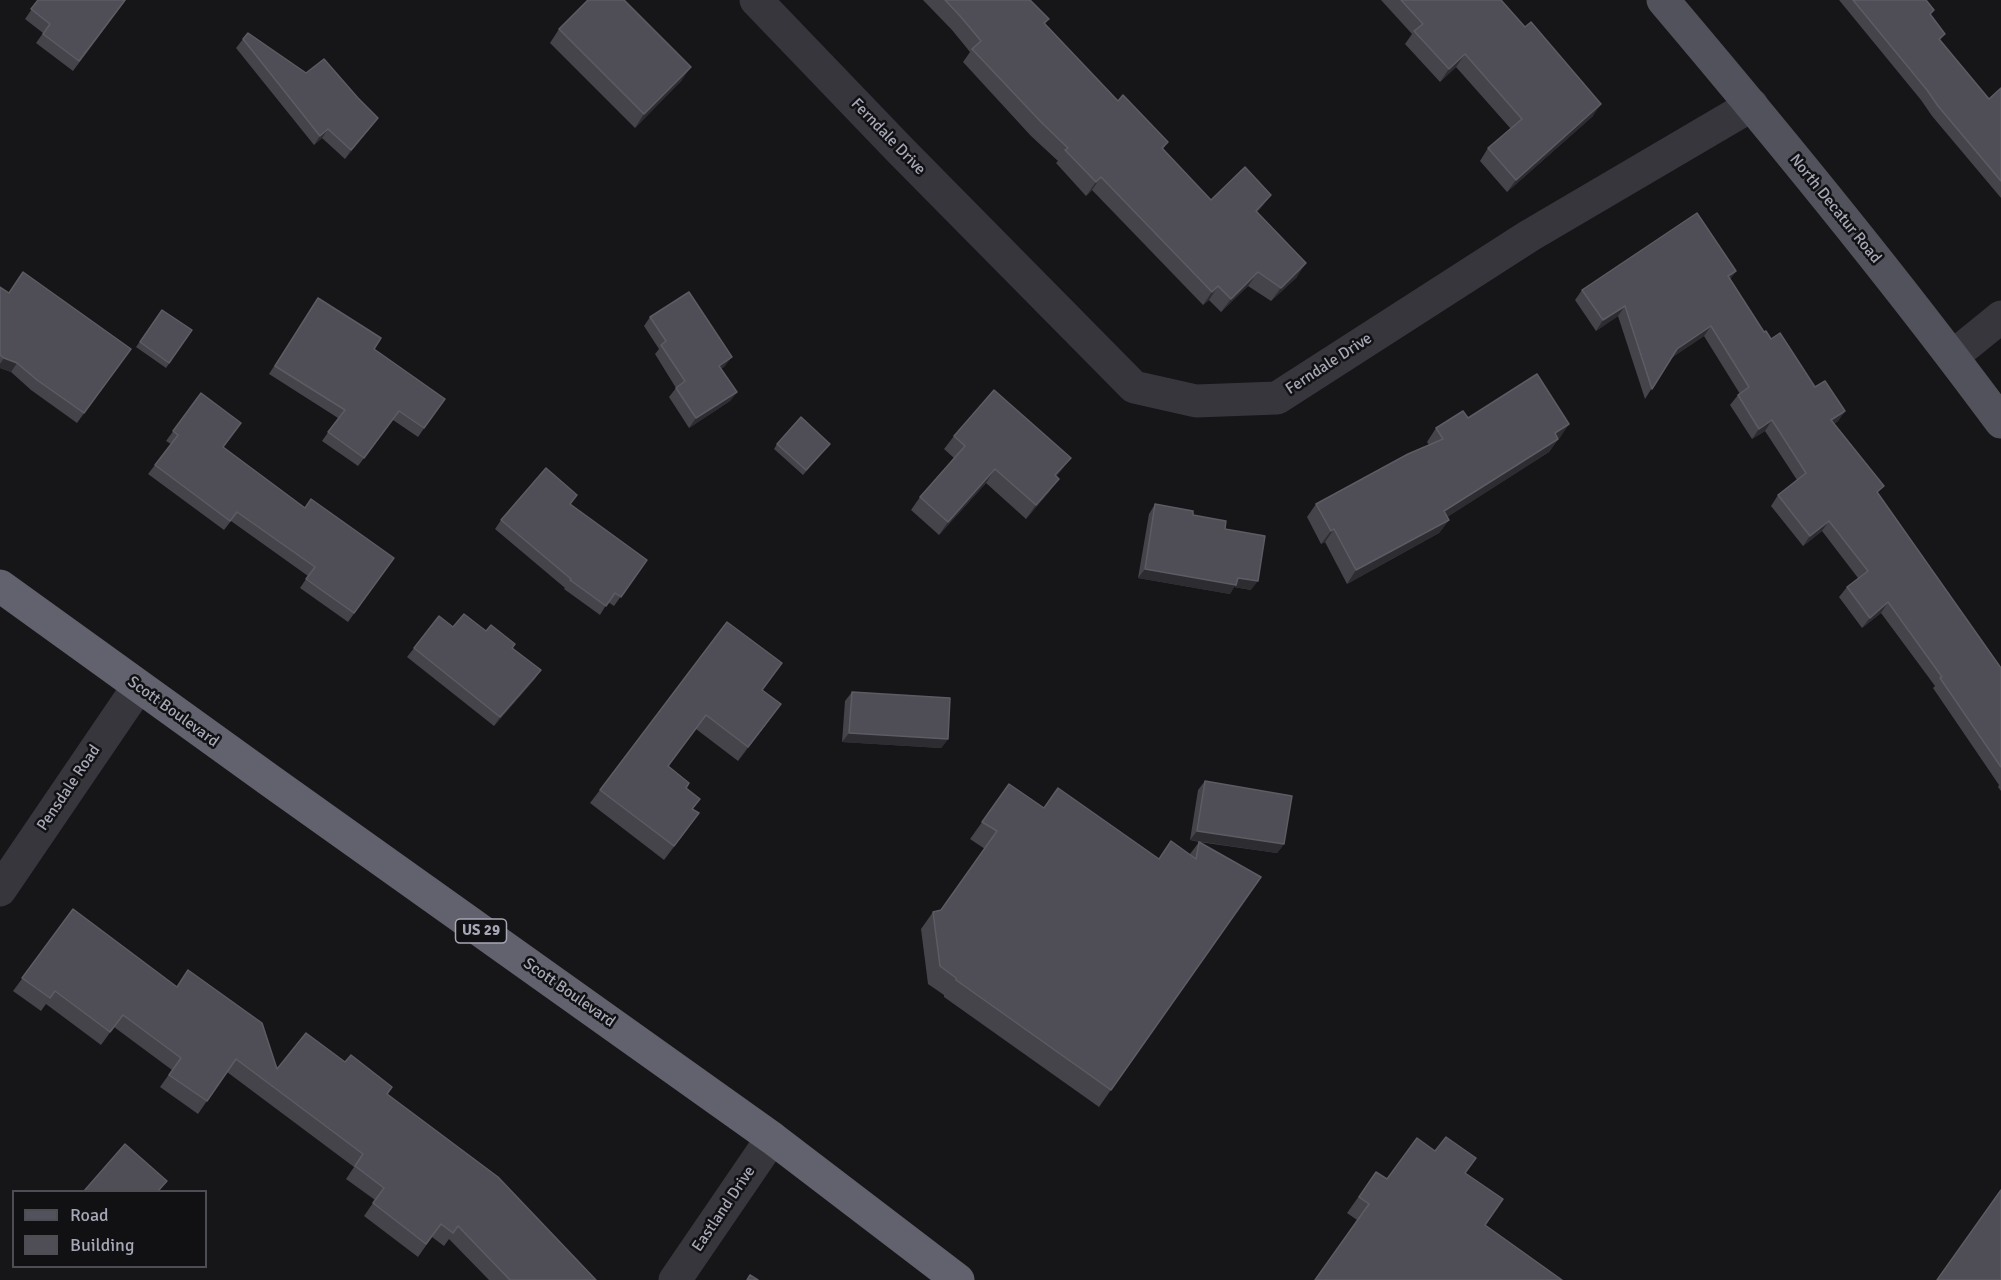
<!DOCTYPE html>
<html>
<head>
<meta charset="utf-8">
<style>
	body { margin:0 }
	#map { position:relative; width:2001px; height:1280px; overflow:hidden; background:#161517; font-family:Signika,sans-serif }
	canvas { display:block }
	.legend { position:absolute; left:12px; top:1190px; width:195px; height:78px; box-sizing:border-box; background:#111012; border:2px solid #4d4d54; margin:0; padding:8px 10px; list-style:none; font-size:18px; color:#a6a8b8 }
	.legend li { display:flex; align-items:center; gap:12px; height:30px }
	.legend b { width:30px; border:2px solid #4d4d54 }
</style>
</head>
<body>
<div id="map">
<canvas width="2001" height="1280"></canvas>
<ul class="legend">
<li><b style="height:8px;background:#52525c"></b>Road</li>
<li><b style="height:16px;background:#4f4e56"></b>Building</li>
</ul>
</div>
<script>
const ctx = document.querySelector('canvas').getContext('2d');
ctx.lineJoin = 'round';
function stroke(path, color, width, dash) { ctx.strokeStyle = color; ctx.lineWidth = width; ctx.lineCap = dash ? 'butt' : 'round'; ctx.setLineDash(dash || []); ctx.stroke(path); }
function fill(path, color) { ctx.fillStyle = color; ctx.fill(path, 'evenodd'); }
function write(font, color, halo, rows, align = 'center') {
  ctx.font = font + ' Signika,sans-serif'; ctx.lineWidth = 5; ctx.setLineDash([]); ctx.textBaseline = 'middle'; ctx.strokeStyle = halo; ctx.fillStyle = color; for (const [text, x, y, turn = 0] of rows) {
    ctx.save(); ctx.translate(x, y); ctx.rotate((+turn || 0) * Math.PI / 180); ctx.textAlign = isNaN(turn) ? turn : align; if (halo) ctx.strokeText(text, 0, 0); ctx.fillText(text, 0, 0); ctx.restore();
  }
}
const minor = new Path2D(`
	M 756,0 L 900,150 L 1134,387 L 1196,401 L 1277,398 L 1529,236 L 1752,105
	M 1953,356 L 2001,317
	M 0,890 L 138,687
	M 675,1280 L 772,1138`);
const major = new Path2D(`
	M 1663,0 C 1779,137 1894,277 2001,422`);
const highway = new Path2D(`
	M 0,586 L 272,782 L 772,1138 L 958,1280`);
const wall = new Path2D(`
	M 38,0 L 126,0 L 73,71 L 36,43 L 43,33 L 25,19 Z
	M 923,0 L 1030,0 L 1049,19 L 1045,24 L 1118,101 L 1168,142 L 1163,149 L 1211,200 L 1271,195 L 1257,212 L 1297,277 L 1271,301 L 1248,286 L 1221,312 L 1209,300 L 1203,305 L 1092,190 L 1086,196 L 1056,163 L 1058,161 L 1031,136 L 963,62 L 970,52 L 952,30 Z
	M 1381,0 L 1501,0 L 1593,116 L 1507,192 L 1480,161 L 1488,148 L 1511,129 L 1456,67 L 1440,82 L 1405,44 L 1412,34 Z
	M 1839,0 L 1926,0 L 1930,15 L 1945,34 L 1940,40 L 1989,99 L 2001,88 L 2001,198 L 1932,116 L 1921,100 Z
	M 559,29 L 682,80 L 635,128 L 550,43 Z
	M 243,39 L 372,126 L 345,159 L 322,138 L 314,145 L 236,48 Z
	M 1736,271 L 1730,279 L 1764,332 L 1815,387 L 1845,411 L 1838,421 L 1834,424 L 1878,495 L 2001,668 L 2001,791 L 1998,787 L 1999,785 L 1933,688 L 1935,686 L 1881,613 L 1862,628 L 1839,597 L 1847,587 L 1858,578 L 1822,531 L 1803,546 L 1771,506 L 1778,495 L 1797,480 L 1765,431 L 1752,439 L 1730,405 L 1738,395 L 1740,394 L 1704,336 L 1671,358 L 1645,399 L 1618,316 L 1596,331 L 1575,300 L 1582,290 Z
	M 0,287 L 9,293 L 131,349 L 77,423 L 31,390 L 11,372 L 0,368 Z
	M 318,298 L 374,349 L 445,399 L 418,437 L 393,420 L 358,466 L 322,441 L 338,418 L 269,374 Z
	M 162,310 L 192,330 L 166,368 L 136,347 Z
	M 650,317 L 725,366 L 721,369 L 737,392 L 730,401 L 689,428 L 669,397 L 676,388 L 655,354 L 659,349 L 644,326 Z
	M 201,393 L 223,447 L 305,508 L 394,558 L 348,622 L 300,588 L 308,576 L 231,521 L 224,530 L 148,474 L 171,444 L 166,441 Z
	M 1468,418 L 1569,424 L 1549,452 L 1447,517 L 1449,520 L 1439,533 L 1347,584 L 1325,542 L 1321,544 L 1307,517 L 1316,504 L 1429,445 L 1427,442 L 1436,428 Z
	M 954,436 L 1071,458 L 1056,476 L 1049,492 L 1026,519 L 986,483 L 939,535 L 911,510 L 920,497 L 954,458 L 944,449 Z
	M 777,444 L 830,444 L 803,475 L 774,449 Z
	M 1155,504 L 1193,515 L 1225,529 L 1251,590 L 1234,587 L 1230,594 L 1138,578 L 1149,514 Z
	M 571,505 L 647,560 L 614,606 L 608,602 L 600,615 L 564,589 L 565,588 L 495,529 L 501,520 Z
	M 727,622 L 762,690 L 771,718 L 738,761 L 696,729 L 668,766 L 686,788 L 700,799 L 693,809 L 689,827 L 664,860 L 590,803 Z
	M 453,627 L 486,631 L 512,648 L 541,670 L 534,680 L 494,726 L 407,657 L 414,648 Z
	M 852,692 L 948,739 L 941,748 L 842,742 L 845,701 Z
	M 1205,781 L 1284,844 L 1277,853 L 1199,842 L 1261,877 L 1099,1107 L 944,997 L 944,995 L 928,984 L 921,929 L 933,912 L 941,910 L 985,849 L 970,839 L 1009,784 L 1044,808 L 1158,859 L 1190,854 L 1199,842 L 1190,840 L 1198,790 Z
	M 73,909 L 277,1069 L 387,1094 L 596,1280 L 489,1280 L 449,1239 L 444,1246 L 432,1237 L 418,1257 L 364,1216 L 375,1200 L 346,1179 L 354,1167 L 227,1072 L 198,1114 L 160,1087 L 172,1070 L 114,1027 L 101,1045 L 46,1004 L 41,1011 L 13,991 Z
	M 1376,1172 L 1387,1179 L 1465,1173 L 1357,1220 L 1347,1213 Z`);
const shadedWall = new Path2D(`
	M 1465,54 L 1456,67 L 1440,82 L 1449,69 Z
	M 691,67 L 682,80 L 635,128 L 644,114 Z
	M 1601,104 L 1593,116 L 1507,192 L 1516,180 Z
	M 378,118 L 372,126 L 345,159 L 351,150 Z
	M 328,129 L 322,138 L 314,145 L 320,136 Z
	M 1101,177 L 1092,190 L 1086,196 L 1096,182 Z
	M 1271,195 L 1261,208 L 1246,224 L 1256,211 Z
	M 1306,263 L 1297,277 L 1271,301 L 1281,288 Z
	M 1736,271 L 1729,281 L 1728,276 Z
	M 1258,272 L 1248,286 L 1221,312 L 1231,299 Z
	M 1218,286 L 1209,300 L 1203,305 L 1212,292 Z
	M 1625,306 L 1618,316 L 1596,331 L 1603,320 Z
	M 1711,326 L 1704,336 L 1670,359 L 1677,349 Z
	M 732,357 L 725,366 L 712,375 L 719,366 Z
	M 4,358 L 17,363 L 11,372 L 0,368 L 0,364 Z
	M 737,392 L 730,401 L 689,428 L 696,418 Z
	M 1845,411 L 1838,421 L 1824,430 L 1831,420 Z
	M 1772,420 L 1765,431 L 1752,439 L 1759,429 Z
	M 1569,424 L 1560,438 L 1546,447 L 1555,433 Z
	M 1558,439 L 1549,452 L 1435,525 L 1444,511 Z
	M 1071,458 L 1061,471 L 1046,489 L 1055,475 Z
	M 995,469 L 986,483 L 939,535 L 948,522 Z
	M 1059,479 L 1049,492 L 1026,519 L 1036,505 Z
	M 1449,520 L 1439,533 L 1347,584 L 1356,570 Z
	M 1829,521 L 1822,531 L 1803,546 L 1810,536 Z
	M 1334,529 L 1325,542 L 1321,544 L 1331,531 Z
	M 1145,569 L 1238,578 L 1258,581 L 1251,590 L 1234,587 L 1230,594 L 1138,578 Z
	M 1888,602 L 1881,613 L 1862,628 L 1870,618 Z
	M 541,670 L 534,680 L 494,726 L 500,717 Z
	M 781,704 L 771,718 L 738,761 L 748,747 Z
	M 849,733 L 948,739 L 941,748 L 842,742 Z
	M 1197,831 L 1284,844 L 1277,853 L 1190,840 Z`);
const building = new Path2D(`
	M 38,0 L 125,0 L 79,61 L 43,34 L 50,24 L 31,9 Z
	M 588,0 L 624,0 L 691,67 L 644,114 L 559,29 Z
	M 945,0 L 1030,0 L 1049,19 L 1044,23 L 1118,101 L 1123,95 L 1168,142 L 1162,148 L 1211,200 L 1245,167 L 1271,195 L 1256,211 L 1306,263 L 1281,288 L 1258,272 L 1231,299 L 1218,286 L 1212,292 L 1101,177 L 1096,182 L 1065,150 L 1068,148 L 1041,122 L 972,49 L 981,41 L 961,17 Z
	M 1401,0 L 1501,0 L 1525,27 L 1531,22 L 1601,104 L 1516,180 L 1488,148 L 1522,119 L 1465,54 L 1449,69 L 1414,31 L 1423,24 Z
	M 1853,0 L 1926,0 L 1934,10 L 1930,14 L 1945,34 L 1939,39 L 1989,99 L 2001,88 L 2001,181 L 1938,106 L 1927,90 Z
	M 248,33 L 306,73 L 324,59 L 358,98 L 378,118 L 351,150 L 328,129 L 320,136 L 243,39 Z
	M 1697,213 L 1736,271 L 1728,276 L 1764,332 L 1766,331 L 1771,339 L 1780,333 L 1815,387 L 1825,381 L 1845,411 L 1831,420 L 1884,486 L 1877,492 L 2001,668 L 2001,767 L 1940,678 L 1942,677 L 1888,602 L 1870,618 L 1847,587 L 1868,571 L 1829,521 L 1810,536 L 1778,495 L 1806,473 L 1772,420 L 1759,429 L 1738,395 L 1749,387 L 1711,326 L 1677,349 L 1652,389 L 1625,306 L 1603,320 L 1582,290 Z
	M 23,272 L 131,349 L 84,413 L 37,380 L 17,363 L 4,358 L 0,355 L 0,287 L 9,293 Z
	M 689,292 L 732,357 L 719,366 L 737,392 L 696,418 L 676,388 L 685,381 L 661,345 L 666,341 L 650,317 Z
	M 318,298 L 381,338 L 374,349 L 445,399 L 424,428 L 399,411 L 364,458 L 328,432 L 345,410 L 275,366 Z
	M 162,310 L 192,330 L 169,363 L 140,342 Z
	M 1537,374 L 1569,424 L 1555,433 L 1558,439 L 1444,511 L 1449,520 L 1356,570 L 1334,529 L 1331,531 L 1316,504 L 1408,454 L 1443,439 L 1436,428 L 1463,411 L 1468,418 Z
	M 994,390 L 1071,458 L 1055,475 L 1059,479 L 1036,505 L 995,469 L 948,522 L 920,497 L 965,446 L 954,436 Z
	M 201,393 L 241,423 L 223,447 L 305,508 L 311,499 L 394,558 L 354,613 L 306,579 L 315,567 L 237,512 L 230,521 L 155,465 L 178,435 L 173,431 Z
	M 801,417 L 830,444 L 806,470 L 777,444 Z
	M 546,468 L 577,495 L 570,504 L 647,560 L 621,597 L 615,593 L 606,606 L 570,580 L 571,579 L 501,520 Z
	M 1155,504 L 1193,511 L 1193,515 L 1226,521 L 1225,529 L 1265,536 L 1258,581 L 1238,578 L 1236,585 L 1145,569 Z
	M 464,614 L 486,631 L 491,625 L 515,644 L 512,648 L 541,670 L 500,717 L 414,648 L 439,616 L 453,627 Z
	M 727,622 L 782,663 L 762,690 L 781,704 L 748,747 L 706,715 L 668,766 L 689,783 L 686,788 L 700,799 L 692,809 L 699,813 L 674,846 L 600,790 Z
	M 852,692 L 950,698 L 948,739 L 849,733 Z
	M 1205,781 L 1292,796 L 1284,844 L 1197,831 Z
	M 1009,784 L 1044,808 L 1058,788 L 1159,859 L 1171,841 L 1196,859 L 1199,842 L 1261,877 L 1111,1090 L 956,980 L 956,978 L 940,966 L 933,912 L 941,910 L 997,831 L 982,822 Z
	M 73,909 L 177,987 L 188,970 L 262,1023 L 277,1069 L 306,1033 L 345,1062 L 351,1055 L 392,1087 L 387,1094 L 498,1177 L 596,1280 L 510,1280 L 458,1226 L 453,1233 L 441,1224 L 426,1244 L 373,1203 L 384,1188 L 355,1166 L 363,1154 L 236,1059 L 207,1101 L 169,1075 L 181,1058 L 123,1015 L 110,1032 L 55,991 L 50,998 L 22,978 Z
	M 1446,1137 L 1476,1158 L 1465,1173 L 1503,1199 L 1485,1225 L 1562,1280 L 1315,1280 L 1369,1204 L 1359,1197 L 1376,1172 L 1387,1179 L 1417,1138 L 1435,1151 Z
	M 125,1144 L 167,1181 L 158,1191 L 84,1191 Z
	M 2001,1190 L 2001,1280 L 1937,1280 Z
	M 750,1275 L 758,1280 L 747,1280 Z`);
const shields = [
	[481,931,51]
];
const shieldNames = [
	["US 29",481,931]
];
const streetNames = [
	["Ferndale Drive",888,137,46],
	["North Decatur Road",1835,209,51],
	["Ferndale Drive",1329,364,-33],
	["Scott Boulevard",173,712,36],
	["Pensdale Road",69,788,-56],
	["Scott Boulevard",569,993,35],
	["Eastland Drive",724,1209,-56]
];
stroke(minor, '#36363c', 33);
stroke(major, '#52525c', 33);
stroke(highway, '#62626e', 33);
fill(wall, '#44444a');
fill(shadedWall, '#2d2c31');
fill(building, '#4f4e56');
stroke(building, '#5c5c65', 1.5);
for (const [x, y, w] of shields) { const box = new Path2D(); box.roundRect(x - w / 2, y - 12, w, 24, 4.5); ctx.fillStyle = '#111012'; ctx.fill(box); stroke(box, '#a6a8b8', 1.5); }
write('bold 15px', '#a6a8b8', null, shieldNames);
write('16px', '#a6a8b8', '#111012', streetNames);
</script>
</body>
</html>
